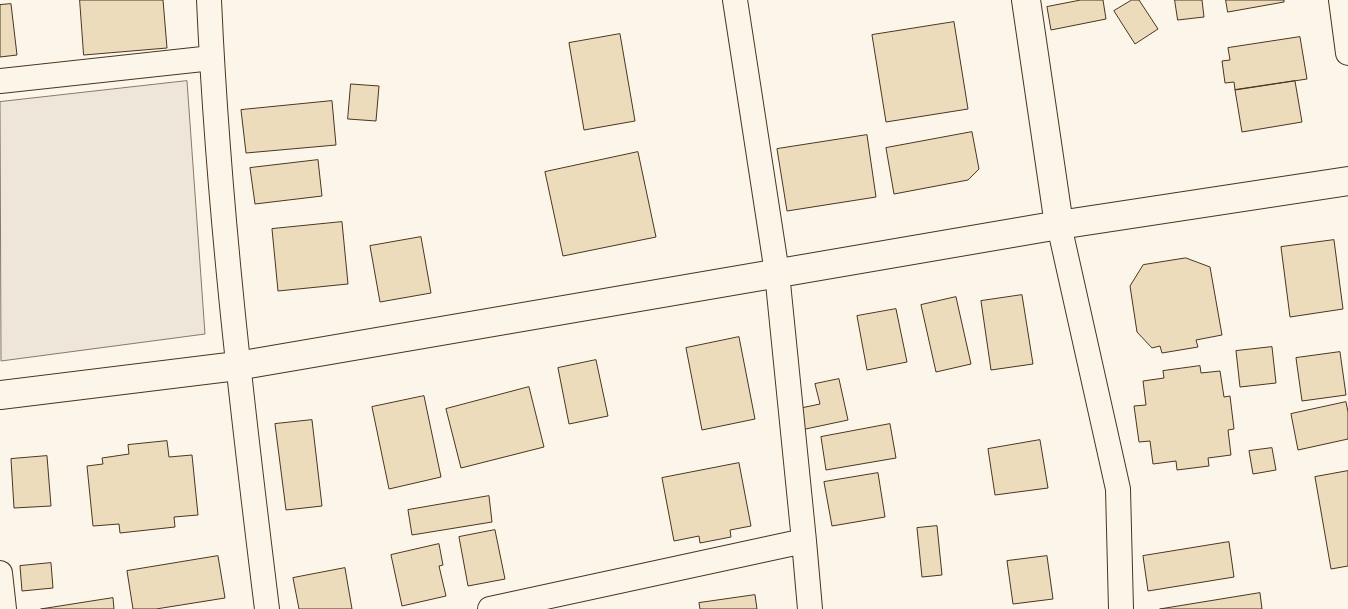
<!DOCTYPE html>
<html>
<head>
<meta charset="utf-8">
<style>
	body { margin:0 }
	canvas { display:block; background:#fbf6e9 }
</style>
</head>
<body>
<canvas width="1348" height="609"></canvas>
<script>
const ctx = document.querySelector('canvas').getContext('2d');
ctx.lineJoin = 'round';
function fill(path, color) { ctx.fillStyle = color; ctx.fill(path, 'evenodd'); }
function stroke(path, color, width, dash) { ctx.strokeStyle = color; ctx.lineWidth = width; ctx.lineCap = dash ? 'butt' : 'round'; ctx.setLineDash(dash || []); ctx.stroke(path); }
const green = new Path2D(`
	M 187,81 L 205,334 L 1,361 L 0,102 Z`);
const building = new Path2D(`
	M 80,0 L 163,0 L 167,48 L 84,55 Z
	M 1081,0 L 1103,0 L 1106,19 L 1051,30 L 1047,7 Z
	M 1132,0 L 1139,0 L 1158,29 L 1135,44 L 1114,11 Z
	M 1175,0 L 1202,0 L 1204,17 L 1178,20 Z
	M 1226,0 L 1284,0 L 1284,2 L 1228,12 Z
	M 11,4 L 17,55 L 0,57 L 0,5 Z
	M 954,22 L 968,109 L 886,122 L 872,35 Z
	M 620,34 L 635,121 L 584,130 L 569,43 Z
	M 1300,37 L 1307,79 L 1235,90 L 1234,82 L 1225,83 L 1222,61 L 1230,60 L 1228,48 Z
	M 1295,81 L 1302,122 L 1242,132 L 1235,90 Z
	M 351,84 L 379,86 L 376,121 L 348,119 Z
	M 332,101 L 336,145 L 246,153 L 241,110 Z
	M 972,132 L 979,169 L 968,180 L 894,194 L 886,148 Z
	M 867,135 L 876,197 L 787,211 L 777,149 Z
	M 638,152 L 656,237 L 563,256 L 545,172 Z
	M 318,160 L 322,196 L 255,204 L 250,168 Z
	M 342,222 L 348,284 L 278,291 L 272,229 Z
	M 421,237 L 431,293 L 380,302 L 370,246 Z
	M 1334,240 L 1343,309 L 1290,317 L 1281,247 Z
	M 1186,258 L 1210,267 L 1222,335 L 1196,340 L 1198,347 L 1162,353 L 1160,346 L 1152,348 L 1137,332 L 1130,286 L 1143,265 Z
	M 1022,295 L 1033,364 L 991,370 L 981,301 Z
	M 956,297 L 971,364 L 936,372 L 921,305 Z
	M 896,309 L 907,362 L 867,370 L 857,316 Z
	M 739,337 L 755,419 L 702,430 L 686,348 Z
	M 1272,347 L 1276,383 L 1240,387 L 1236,351 Z
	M 1340,352 L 1346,395 L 1302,401 L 1296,358 Z
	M 596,360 L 608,416 L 569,424 L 558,368 Z
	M 1200,366 L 1201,373 L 1220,371 L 1224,397 L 1230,396 L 1234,429 L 1228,430 L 1231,455 L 1208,458 L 1209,466 L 1177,470 L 1176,461 L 1153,464 L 1150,441 L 1139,442 L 1134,406 L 1146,405 L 1143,381 L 1164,378 L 1163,371 Z
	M 839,379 L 848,420 L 801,430 L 796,409 L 820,404 L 815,384 Z
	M 529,387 L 544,447 L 461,468 L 446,409 Z
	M 424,396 L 441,477 L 389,489 L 372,407 Z
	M 1346,402 L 1348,412 L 1348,439 L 1298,450 L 1291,414 Z
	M 312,420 L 322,506 L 286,510 L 275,424 Z
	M 890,424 L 896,458 L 826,470 L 821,437 Z
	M 1040,440 L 1048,488 L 995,495 L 988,449 Z
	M 167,441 L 169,457 L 192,455 L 198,515 L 174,517 L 175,527 L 120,533 L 119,524 L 93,526 L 87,466 L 103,464 L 102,458 L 129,454 L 128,445 Z
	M 1272,448 L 1276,470 L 1253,474 L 1249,451 Z
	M 47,456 L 51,506 L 14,508 L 11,459 Z
	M 739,463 L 751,526 L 730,530 L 731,537 L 700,543 L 699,536 L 674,541 L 662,478 Z
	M 1348,471 L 1348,566 L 1331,569 L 1315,477 Z
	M 878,473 L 885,517 L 832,526 L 824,482 Z
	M 489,496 L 492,522 L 412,535 L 408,510 Z
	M 937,526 L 942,575 L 922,577 L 917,528 Z
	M 495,530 L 505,579 L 468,586 L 459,537 Z
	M 1229,542 L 1234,577 L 1148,591 L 1143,556 Z
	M 439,544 L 443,565 L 439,566 L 446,596 L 402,606 L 391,555 Z
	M 218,556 L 225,598 L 156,609 L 133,609 L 127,571 Z
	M 1047,556 L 1053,599 L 1013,604 L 1007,561 Z
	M 51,563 L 53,588 L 22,591 L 20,566 Z
	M 345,568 L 352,609 L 299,609 L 293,578 Z
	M 1260,593 L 1262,609 L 1160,609 Z
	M 755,595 L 757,609 L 700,609 L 699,603 Z
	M 113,598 L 114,609 L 41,609 Z`);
const minor = new Path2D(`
	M 209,0 C 218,204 242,407 267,609
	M 1341,0 L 1348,53
	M 0,81 L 212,58
	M 1059,225 L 1118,489 L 1121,609
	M 804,541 L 810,609
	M 0,573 L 4,609
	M 490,609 L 804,541 L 777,273 L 735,0`);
const tertiary = new Path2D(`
	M 1026,0 L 1059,225
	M 0,395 L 237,366 L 1059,225 L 1348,181`);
fill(green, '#ede6d9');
stroke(green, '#887966', 1);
fill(building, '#ecdcbc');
stroke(building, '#4a3520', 1);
stroke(minor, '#4a3520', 26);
stroke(tertiary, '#4a3520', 30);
stroke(minor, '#fbf6e9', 24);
stroke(tertiary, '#fbf6e9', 28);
</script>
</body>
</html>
